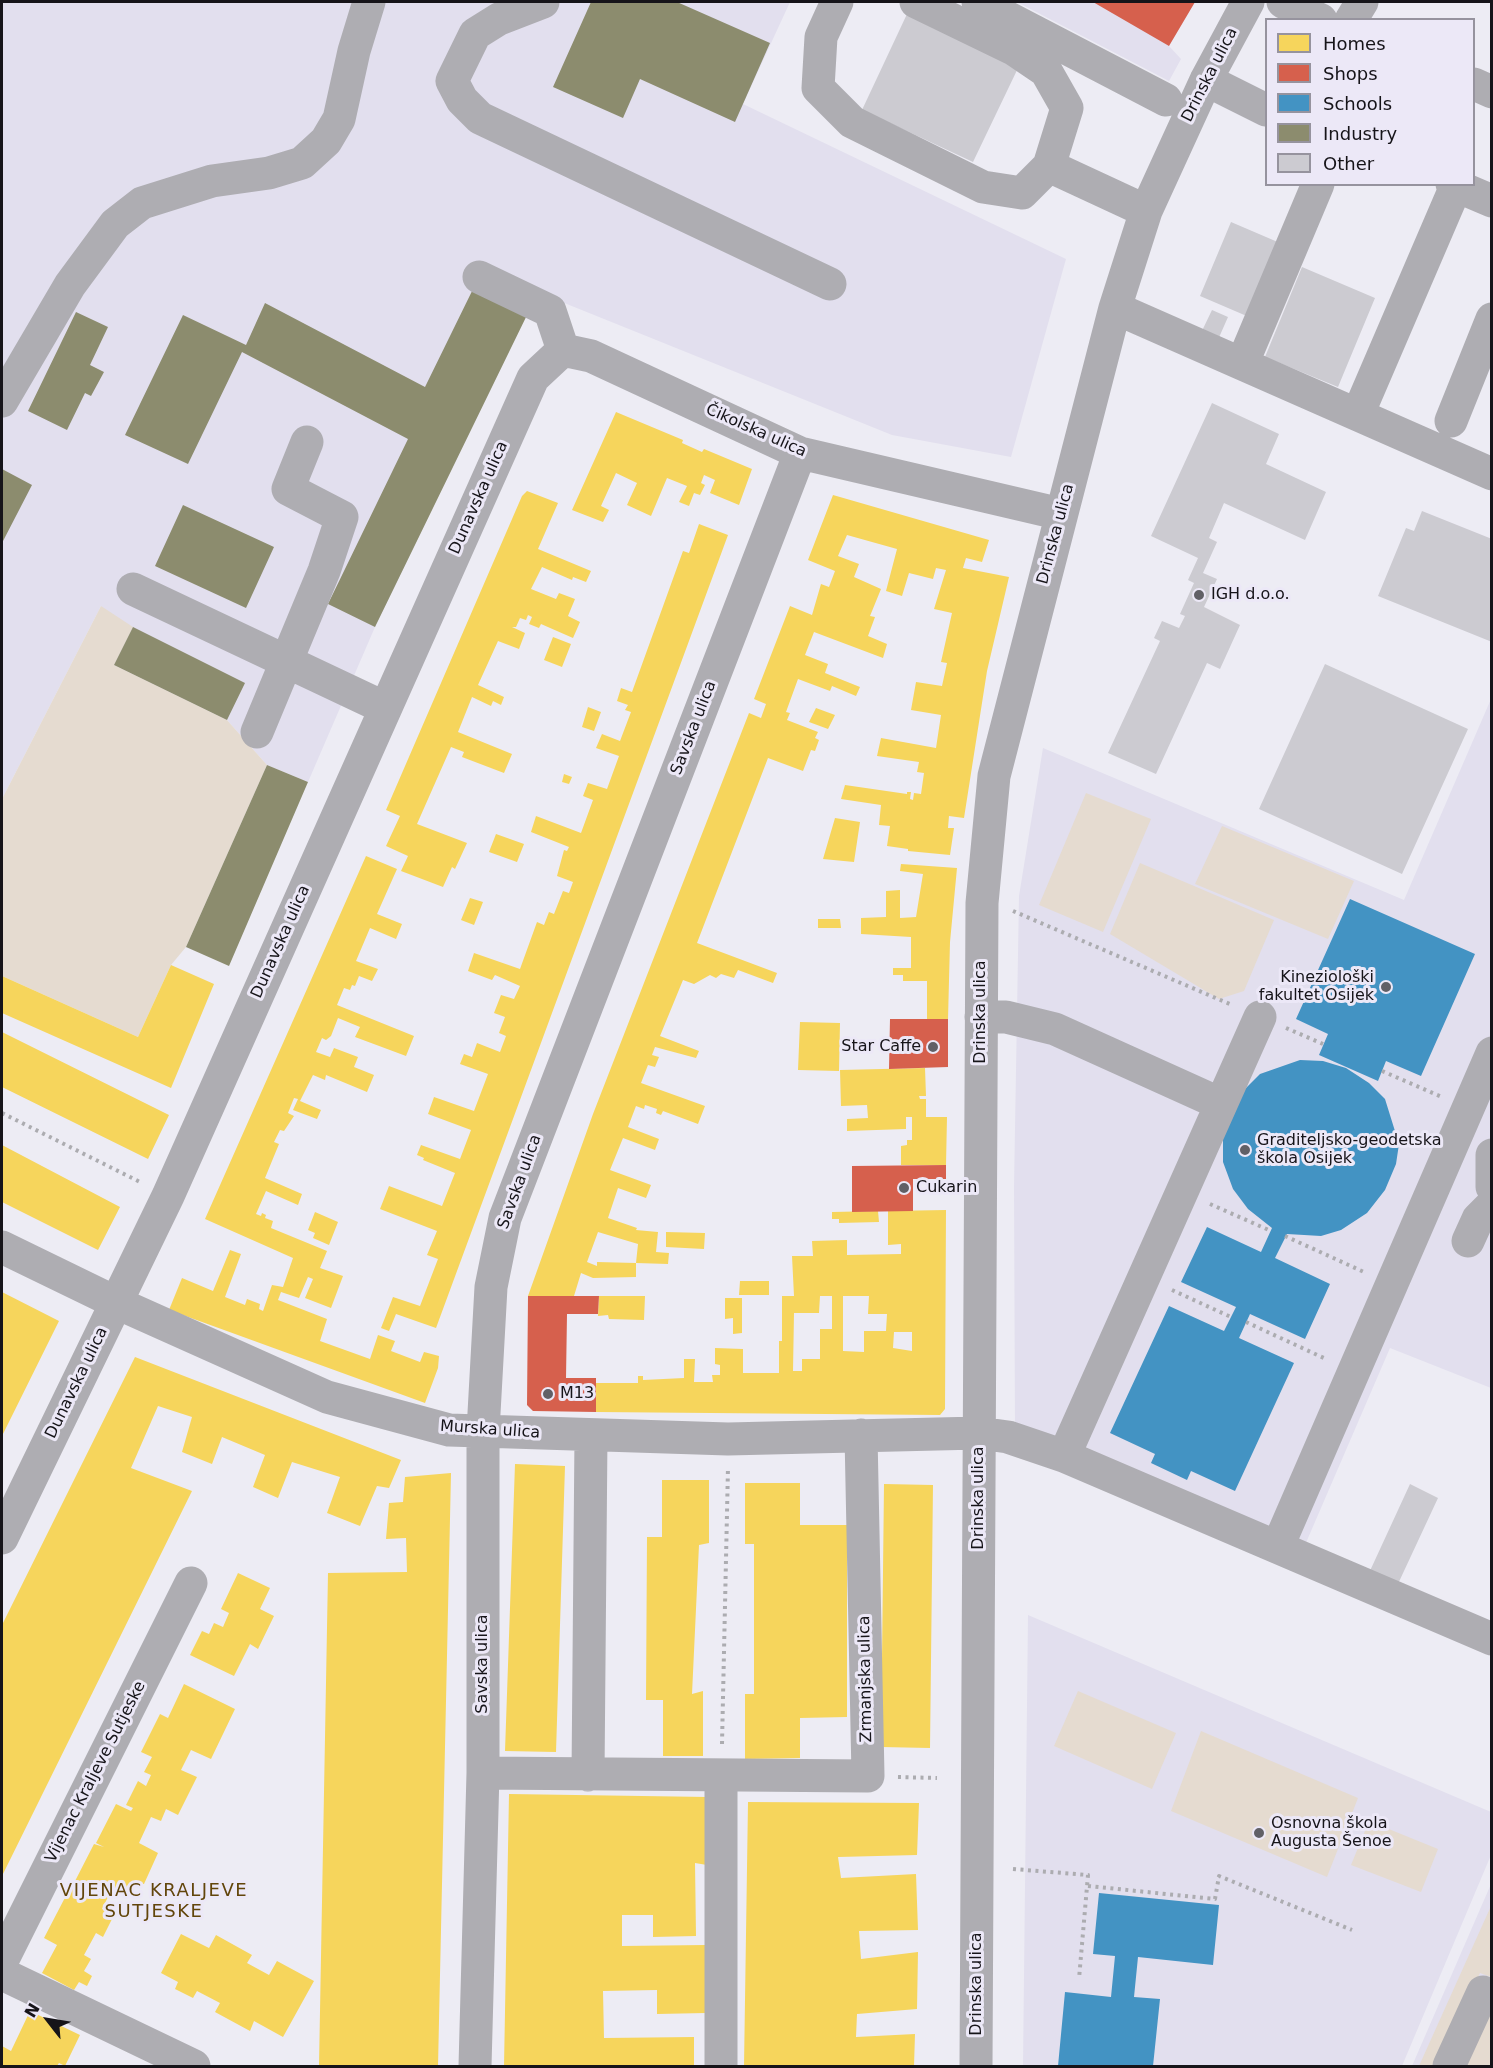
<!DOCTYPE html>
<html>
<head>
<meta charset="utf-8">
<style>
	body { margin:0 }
	#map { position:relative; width:1493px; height:2068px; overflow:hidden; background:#edecf4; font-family:"DejaVu Sans",sans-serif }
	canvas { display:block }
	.frame { position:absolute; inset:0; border:3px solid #161419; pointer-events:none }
	.legend { position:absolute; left:1265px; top:18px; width:210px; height:168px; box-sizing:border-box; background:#ece8f7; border:2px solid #96939e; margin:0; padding:8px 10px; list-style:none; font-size:18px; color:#161419 }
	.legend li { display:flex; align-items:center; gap:12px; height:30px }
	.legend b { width:30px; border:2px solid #96939e }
	.north { position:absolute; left:18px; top:1990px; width:60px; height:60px; -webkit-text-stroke:4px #ece8f7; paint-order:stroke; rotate:301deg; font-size:16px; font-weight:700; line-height:24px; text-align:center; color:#161419 }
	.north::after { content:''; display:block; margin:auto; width:21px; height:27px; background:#161419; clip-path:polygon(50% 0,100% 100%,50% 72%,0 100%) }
</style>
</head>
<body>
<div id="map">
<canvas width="1493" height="2068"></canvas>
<div class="frame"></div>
<ul class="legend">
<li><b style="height:16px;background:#f6d55c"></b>Homes</li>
<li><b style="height:16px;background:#d6604d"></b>Shops</li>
<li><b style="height:16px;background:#4393c3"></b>Schools</li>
<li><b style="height:16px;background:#8c8c6e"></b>Industry</li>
<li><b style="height:16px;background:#cccbd1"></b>Other</li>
</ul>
<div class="north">N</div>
</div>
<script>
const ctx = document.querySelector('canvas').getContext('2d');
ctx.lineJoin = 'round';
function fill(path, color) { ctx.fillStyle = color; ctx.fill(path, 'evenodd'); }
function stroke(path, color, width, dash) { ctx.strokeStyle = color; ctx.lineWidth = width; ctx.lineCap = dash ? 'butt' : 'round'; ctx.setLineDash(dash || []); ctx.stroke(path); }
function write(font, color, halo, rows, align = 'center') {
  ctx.font = font + ' "DejaVu Sans",sans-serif'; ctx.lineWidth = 6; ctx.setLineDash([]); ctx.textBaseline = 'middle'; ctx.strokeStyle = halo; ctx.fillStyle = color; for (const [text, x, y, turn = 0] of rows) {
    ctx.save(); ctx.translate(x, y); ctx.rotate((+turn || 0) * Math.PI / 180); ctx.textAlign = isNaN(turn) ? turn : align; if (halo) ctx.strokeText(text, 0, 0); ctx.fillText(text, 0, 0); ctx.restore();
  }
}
const built = new Path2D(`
	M 2,2 L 790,2 L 743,104 L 1066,259 L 1011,457 L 892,435 L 537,292 L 375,627 L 308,782 L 267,765 L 227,720 L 114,665 L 101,606 L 2,799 Z
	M 1017,2 L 1195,2 L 1169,46 L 1181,59 L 1169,81 Z
	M 1491,699 L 1491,1388 L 1390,1348 L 1302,1552 L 1015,1430 L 1014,1187 L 1019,896 L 1043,748 L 1404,900 Z
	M 1028,1615 L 1491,1812 L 1491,1855 L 1402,2066 L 1023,2066 Z
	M 1491,1884 L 1491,2066 L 1412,2066 Z`);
const green = new Path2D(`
	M 101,606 L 133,627 L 114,665 L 227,720 L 267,765 L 186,947 L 171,965 L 138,1037 L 2,976 L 2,799 Z
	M 1086,793 L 1151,819 L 1103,932 L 1039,905 Z
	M 1222,826 L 1354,881 L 1328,939 L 1195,884 Z
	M 1140,863 L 1274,920 L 1244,991 L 1219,999 L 1110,934 Z
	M 1078,1691 L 1176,1733 L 1152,1789 L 1054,1746 Z
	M 1201,1731 L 1358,1798 L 1327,1877 L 1171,1811 Z
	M 1369,1821 L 1438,1849 L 1421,1892 L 1351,1865 Z
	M 1491,1906 L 1491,1977 L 1480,1973 L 1437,2066 L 1419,2066 Z
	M 1491,2010 L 1491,2066 L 1457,2066 Z`);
const homes = new Path2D(`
	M 616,412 L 683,440 L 682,443 L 702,452 L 704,449 L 752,469 L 739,505 L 710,493 L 715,480 L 704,475 L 701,483 L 705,485 L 700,495 L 694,493 L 689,506 L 679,502 L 687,486 L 667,478 L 651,516 L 627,505 L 637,483 L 616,473 L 601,506 L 609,510 L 603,522 L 572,510 Z
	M 527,491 L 558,503 L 538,549 L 591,571 L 586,582 L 573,577 L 572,580 L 542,567 L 531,589 L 556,599 L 559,593 L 575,599 L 568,616 L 580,622 L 573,638 L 541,624 L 539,628 L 529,624 L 532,617 L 528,615 L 526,620 L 520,618 L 516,627 L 512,627 L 525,633 L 519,649 L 498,641 L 478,685 L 504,697 L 501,705 L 493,701 L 491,706 L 472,697 L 458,732 L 512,754 L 504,773 L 462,757 L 464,752 L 451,747 L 417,824 L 467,843 L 455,869 L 452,867 L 443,887 L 401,871 L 408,856 L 386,846 L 400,816 L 386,810 L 522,496 Z
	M 833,495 L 989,540 L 982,562 L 966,558 L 963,568 L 1009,577 L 987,671 L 964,818 L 949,816 L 948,828 L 954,828 L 950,855 L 908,851 L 908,849 L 887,846 L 890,826 L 879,825 L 881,805 L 841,799 L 845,785 L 907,794 L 907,792 L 911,792 L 910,799 L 913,800 L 914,793 L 921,794 L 924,773 L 917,772 L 919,762 L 877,756 L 881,738 L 936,748 L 941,715 L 911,710 L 916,682 L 942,686 L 947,663 L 941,662 L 952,613 L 934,609 L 946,570 L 936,568 L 933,579 L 909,573 L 902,596 L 886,591 L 897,549 L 847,535 L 838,556 L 859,564 L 854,577 L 881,589 L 870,616 L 875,617 L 868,636 L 887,644 L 883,658 L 814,632 L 805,655 L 828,664 L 825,673 L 860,687 L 856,696 L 832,686 L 830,691 L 798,679 L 786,712 L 790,713 L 787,720 L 818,732 L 815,738 L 819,740 L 815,751 L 811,750 L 803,771 L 768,758 L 697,943 L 777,973 L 773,983 L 738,970 L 734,978 L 721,974 L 716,978 L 710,975 L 694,984 L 683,980 L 660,1036 L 699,1051 L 696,1058 L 655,1047 L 652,1055 L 659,1057 L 655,1067 L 648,1065 L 641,1083 L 705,1106 L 698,1124 L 663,1111 L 661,1115 L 656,1113 L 657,1109 L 645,1105 L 644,1109 L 636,1106 L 628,1127 L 659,1139 L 655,1150 L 623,1138 L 610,1170 L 651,1185 L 646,1198 L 618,1188 L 608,1218 L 637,1228 L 636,1230 L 658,1232 L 656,1252 L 669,1253 L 668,1264 L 636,1263 L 638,1244 L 598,1232 L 587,1262 L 597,1266 L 597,1262 L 636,1263 L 636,1277 L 593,1278 L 581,1273 L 574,1296 L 528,1296 L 593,1114 L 749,713 L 761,718 L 766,704 L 754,699 L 790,606 L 812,615 L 821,584 L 829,587 L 835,571 L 808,560 Z
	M 699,524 L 728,535 L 436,1328 L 396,1314 L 389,1331 L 381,1328 L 393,1297 L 420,1306 L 438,1259 L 427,1255 L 437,1231 L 380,1209 L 389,1186 L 442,1206 L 455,1173 L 423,1160 L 424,1158 L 417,1155 L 421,1145 L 460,1159 L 471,1130 L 428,1114 L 434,1097 L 474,1111 L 488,1074 L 460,1064 L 464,1054 L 472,1057 L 477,1043 L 500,1052 L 506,1036 L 499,1033 L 505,1017 L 494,1013 L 501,995 L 514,999 L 520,986 L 495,975 L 492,980 L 468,971 L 474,953 L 520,969 L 537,922 L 544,925 L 549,912 L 554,914 L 563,891 L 569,893 L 573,882 L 557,876 L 564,850 L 567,851 L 569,847 L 531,832 L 536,816 L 581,833 L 593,800 L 583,796 L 588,783 L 607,789 L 619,756 L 596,748 L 602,734 L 620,741 L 631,712 L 625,710 L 628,705 L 617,701 L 621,688 L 632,692 L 683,551 L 689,553 Z
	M 553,637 L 571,644 L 562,667 L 544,660 Z
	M 588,707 L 601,712 L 594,731 L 582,727 Z
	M 816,708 L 835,715 L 828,729 L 809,722 Z
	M 564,774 L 572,777 L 569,784 L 562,782 Z
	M 835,818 L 860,822 L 854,862 L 823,859 Z
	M 496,834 L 524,844 L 517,862 L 489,852 Z
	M 366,856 L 397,869 L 377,914 L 402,924 L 396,939 L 370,928 L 356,961 L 378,969 L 372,981 L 359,976 L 355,986 L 352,985 L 350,990 L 344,988 L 337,1005 L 414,1036 L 406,1056 L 355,1037 L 360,1027 L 338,1018 L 331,1036 L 326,1040 L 322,1038 L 316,1052 L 330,1057 L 334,1048 L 358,1057 L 354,1067 L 374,1075 L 367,1092 L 326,1075 L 325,1080 L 313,1075 L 300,1101 L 321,1110 L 317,1119 L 293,1110 L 298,1099 L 294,1098 L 288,1113 L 294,1116 L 284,1131 L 280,1130 L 274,1142 L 279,1144 L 265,1178 L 302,1194 L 298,1205 L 266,1191 L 256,1214 L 261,1216 L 262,1213 L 266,1215 L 265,1218 L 273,1221 L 271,1228 L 327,1251 L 320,1268 L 343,1276 L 331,1308 L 305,1298 L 313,1279 L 308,1277 L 299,1298 L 281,1292 L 278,1300 L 327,1319 L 320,1341 L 370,1359 L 378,1335 L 395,1341 L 391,1351 L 420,1362 L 424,1352 L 439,1356 L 438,1368 L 425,1403 L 169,1310 L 182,1278 L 213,1291 L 230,1250 L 241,1254 L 225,1297 L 245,1305 L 247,1299 L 260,1304 L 259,1309 L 263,1311 L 272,1285 L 283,1287 L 293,1258 L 205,1219 Z
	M 901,864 L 957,868 L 950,942 L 948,1019 L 927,1019 L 927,981 L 903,981 L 903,975 L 893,975 L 893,968 L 911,968 L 911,937 L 861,934 L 861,918 L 886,917 L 886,891 L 900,890 L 900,918 L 916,917 L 923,874 L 900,871 Z
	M 470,898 L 483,902 L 474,925 L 461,920 Z
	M 818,919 L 840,919 L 841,928 L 818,928 Z
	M 171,965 L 214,984 L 171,1088 L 2,1013 L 2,976 L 138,1037 Z
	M 800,1022 L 840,1023 L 839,1071 L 798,1070 Z
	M 2,1032 L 169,1115 L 148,1159 L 2,1087 Z
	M 925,1068 L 926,1096 L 919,1096 L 920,1099 L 926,1099 L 926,1117 L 947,1117 L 946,1165 L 901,1165 L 901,1146 L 907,1145 L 907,1140 L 912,1140 L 912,1117 L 906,1117 L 906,1129 L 847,1131 L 847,1119 L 868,1118 L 867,1105 L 841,1106 L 840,1070 Z
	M 2,1145 L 120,1207 L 98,1250 L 2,1202 Z
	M 946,1210 L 945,1409 L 940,1415 L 596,1412 L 596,1383 L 638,1383 L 638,1376 L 643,1376 L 643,1380 L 684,1378 L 684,1359 L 695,1359 L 694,1382 L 713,1382 L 712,1375 L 720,1375 L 720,1365 L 715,1364 L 715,1348 L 743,1349 L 743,1373 L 779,1373 L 779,1341 L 782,1341 L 782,1296 L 794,1296 L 792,1256 L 813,1256 L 812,1241 L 847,1240 L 847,1255 L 901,1254 L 901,1244 L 888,1245 L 888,1211 ZM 820,1296 L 832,1296 L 832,1329 L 820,1329 L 820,1359 L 802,1359 L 802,1371 L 793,1371 L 794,1313 L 819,1313 ZM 843,1296 L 869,1296 L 868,1314 L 887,1314 L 886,1331 L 864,1331 L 864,1352 L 843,1351 ZM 894,1332 L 912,1332 L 912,1351 L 893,1348 Z
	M 878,1211 L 879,1222 L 839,1223 L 839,1219 L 832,1219 L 832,1212 Z
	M 315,1212 L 338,1222 L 329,1245 L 313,1238 L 315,1233 L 308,1230 Z
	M 666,1232 L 705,1233 L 704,1249 L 666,1247 Z
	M 740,1281 L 769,1281 L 769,1295 L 739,1295 Z
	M 2,1292 L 59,1321 L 2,1436 Z
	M 599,1296 L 645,1296 L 644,1320 L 609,1319 L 608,1315 L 598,1316 Z
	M 725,1298 L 742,1298 L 742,1333 L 733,1334 L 733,1318 L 725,1319 Z
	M 135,1357 L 401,1460 L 389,1488 L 377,1486 L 360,1526 L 327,1513 L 340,1477 L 292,1462 L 278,1498 L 253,1487 L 265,1455 L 222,1437 L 212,1464 L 182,1452 L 192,1417 L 158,1406 L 131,1468 L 192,1491 L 2,1876 L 2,1625 Z
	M 515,1464 L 565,1466 L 556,1752 L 505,1751 Z
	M 451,1473 L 438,2066 L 319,2066 L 328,1573 L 407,1572 L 406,1538 L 386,1539 L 389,1503 L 403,1502 L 405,1477 Z
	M 662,1480 L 709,1480 L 709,1543 L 699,1545 L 692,1694 L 703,1691 L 703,1756 L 663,1756 L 663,1700 L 646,1700 L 647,1537 L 662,1537 Z
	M 745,1483 L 800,1483 L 800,1525 L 847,1525 L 847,1717 L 800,1718 L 800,1758 L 745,1759 L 745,1694 L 754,1694 L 754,1544 L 745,1544 Z
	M 884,1484 L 933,1485 L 930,1748 L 881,1747 Z
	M 238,1573 L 270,1588 L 260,1609 L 274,1616 L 258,1649 L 250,1644 L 234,1676 L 190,1655 L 202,1631 L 209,1634 L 214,1623 L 223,1627 L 229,1613 L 221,1609 Z
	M 184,1684 L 235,1709 L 211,1759 L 191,1750 L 181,1770 L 197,1777 L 178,1815 L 166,1809 L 161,1821 L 151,1817 L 139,1843 L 158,1853 L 144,1884 L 131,1882 L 124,1893 L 113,1887 L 102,1909 L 114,1915 L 103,1937 L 96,1933 L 84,1955 L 91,1959 L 84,1971 L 92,1976 L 87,1986 L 79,1982 L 74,1990 L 42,1973 L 57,1945 L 44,1938 L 71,1886 L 83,1892 L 73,1885 L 94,1844 L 104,1847 L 96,1843 L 116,1804 L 131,1811 L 133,1808 L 126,1805 L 138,1781 L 146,1786 L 151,1775 L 144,1772 L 152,1757 L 141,1752 L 160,1714 L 168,1718 Z
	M 509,1794 L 708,1797 L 707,1865 L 695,1863 L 696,1936 L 653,1937 L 653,1915 L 622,1915 L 622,1946 L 705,1945 L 706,2013 L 657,2014 L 657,1990 L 603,1991 L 604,2038 L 694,2037 L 694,2066 L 504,2066 Z
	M 748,1802 L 919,1803 L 917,1855 L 838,1857 L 841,1878 L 916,1874 L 918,1930 L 859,1931 L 861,1959 L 918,1952 L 917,2009 L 857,2014 L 856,2037 L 915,2034 L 914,2066 L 744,2066 Z
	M 181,1934 L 209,1948 L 216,1935 L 252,1955 L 247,1963 L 269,1975 L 277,1961 L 314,1981 L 283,2037 L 254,2021 L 250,2031 L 215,2012 L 220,2003 L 197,1991 L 193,1998 L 175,1989 L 178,1982 L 161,1973 Z
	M 30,2011 L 80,2035 L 65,2066 L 59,2063 L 57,2066 L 2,2066 L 2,2046 L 11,2051 Z`);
const shops = new Path2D(`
	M 1093,2 L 1195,2 L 1169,46 Z
	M 890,1019 L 948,1019 L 948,1067 L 889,1069 Z
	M 946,1165 L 946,1179 L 913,1179 L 913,1211 L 852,1212 L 852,1166 Z
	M 528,1296 L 599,1296 L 598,1314 L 567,1314 L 566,1378 L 596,1378 L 596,1412 L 533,1411 L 527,1405 Z`);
const schools = new Path2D(`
	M 1350,899 L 1475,954 L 1421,1076 L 1386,1061 L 1378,1081 L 1319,1055 L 1328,1034 L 1296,1019 Z
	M 1300,1060 L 1323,1061 L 1346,1068 L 1369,1083 L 1385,1099 L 1399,1144 L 1396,1164 L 1385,1190 L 1367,1213 L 1341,1230 L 1321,1236 L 1287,1234 L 1275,1258 L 1330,1284 L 1305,1339 L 1250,1314 L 1239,1338 L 1294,1363 L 1235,1491 L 1191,1471 L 1187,1480 L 1151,1463 L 1155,1454 L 1110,1433 L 1169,1306 L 1224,1331 L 1236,1307 L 1181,1282 L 1207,1227 L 1261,1252 L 1272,1228 L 1248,1209 L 1233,1189 L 1223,1162 L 1223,1133 L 1244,1090 L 1260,1074 Z
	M 1099,1893 L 1219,1905 L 1213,1965 L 1138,1957 L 1134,1997 L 1160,1999 L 1153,2066 L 1058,2066 L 1065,1992 L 1111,1997 L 1115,1956 L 1093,1954 Z`);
const industry = new Path2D(`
	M 591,2 L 677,2 L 770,43 L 735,122 L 640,79 L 623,118 L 553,87 Z
	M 475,285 L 529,311 L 375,627 L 328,604 L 408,439 L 242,352 L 188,464 L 125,435 L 183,315 L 246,345 L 265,303 L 425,387 Z
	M 76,312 L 108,327 L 90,365 L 104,372 L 91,396 L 85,393 L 67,430 L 28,411 Z
	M 2,469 L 32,485 L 2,543 Z
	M 183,505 L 274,547 L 246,608 L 155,566 Z
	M 133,627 L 245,683 L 227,720 L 114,665 Z
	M 267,765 L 308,782 L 229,966 L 186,947 Z`);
const building = new Path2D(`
	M 907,14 L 1019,66 L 973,162 L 862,110 Z
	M 1231,222 L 1280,243 L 1249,317 L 1200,296 Z
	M 1302,267 L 1375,298 L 1338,387 L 1265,357 Z
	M 1212,310 L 1228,317 L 1217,342 L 1200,335 Z
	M 1212,403 L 1279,434 L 1266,464 L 1326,492 L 1305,540 L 1224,503 L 1209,538 L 1217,542 L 1203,573 L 1217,579 L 1204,607 L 1240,625 L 1220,669 L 1207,663 L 1156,774 L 1108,753 L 1160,641 L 1154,638 L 1162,621 L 1179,628 L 1185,616 L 1180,614 L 1194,583 L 1188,580 L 1198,558 L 1151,536 Z
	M 1422,511 L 1492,539 L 1492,642 L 1378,596 L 1406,528 L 1414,531 Z
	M 1325,664 L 1468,729 L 1402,874 L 1259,809 Z
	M 1410,1484 L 1438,1498 L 1397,1586 L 1369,1573 Z`);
const path = new Path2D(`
	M 1013,911 L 1232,1005
	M 1286,1028 L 1323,1044
	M 1382,1071 L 1442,1097
	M 2,1113 L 140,1182
	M 1210,1204 L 1271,1231
	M 1285,1236 L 1364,1272
	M 1172,1290 L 1231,1317
	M 1246,1322 L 1326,1359
	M 722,1744 L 728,1467
	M 898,1777 L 937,1778
	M 1013,1869 L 1088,1875 L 1079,1979
	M 1088,1886 L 1215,1899 L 1219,1876 L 1352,1930`);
const minor = new Path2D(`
	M 543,2 L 499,19 L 475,34 L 452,81 L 462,100 L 480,118 L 830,284
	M 837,2 L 821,37 L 818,88 L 852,122 L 983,187 L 1022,193 L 1049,166 L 1067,108 L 1046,71 L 1015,50 L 916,2
	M 978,2 L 1166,100
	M 1283,2 L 1321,20
	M 1351,20 L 1362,2
	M 1206,80 L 1266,110
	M 1474,84 L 1492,92
	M 1049,166 L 1146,211
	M 1452,184 L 1492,201
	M 479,277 L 550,311 L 563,350
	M 1115,308 L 1492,474
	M 563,350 L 591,356 L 800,453 L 1061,514
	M 1243,362 L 1318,184
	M 2,401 L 70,285 L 115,224 L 142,203 L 212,181 L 269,173 L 302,163 L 326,141 L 339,119 L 354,51 L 369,2
	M 1358,414 L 1456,186
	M 1451,421 L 1492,319
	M 133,589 L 385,708
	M 257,732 L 324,571 L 342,517 L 288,489 L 307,442
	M 981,1017 L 1006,1017 L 1055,1029 L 1221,1104
	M 1492,1155 L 1492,1187
	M 1468,1241 L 1478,1219 L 1492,1205
	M 2,1247 L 117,1303 L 327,1397 L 449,1430 L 728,1439 L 979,1433 L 1008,1437 L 1064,1456 L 1492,1639
	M 1064,1456 L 1260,1017
	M 2,1538 L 168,1196 L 533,378 L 563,350
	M 1278,1546 L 1492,1053
	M 483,1773 L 868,1776 L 861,1435
	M 588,1775 L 591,1435
	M 2,1961 L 191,1583
	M 2,1974 L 194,2066
	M 475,2066 L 483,1773 L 483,1431 L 491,1287 L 505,1218 L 800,453
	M 721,2066 L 721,1776
	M 976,2066 L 982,903 L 994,776 L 1115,308 L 1146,211 L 1206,80 L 1248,2
	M 1449,2066 L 1483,1992 L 1492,1996`);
const markers = [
	[1199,595,6,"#616066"],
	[1386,987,6,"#616066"],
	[933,1047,6,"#616066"],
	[1245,1150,6,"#616066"],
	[904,1188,6,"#616066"],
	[548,1394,6,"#616066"],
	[1259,1833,6,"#616066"]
];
const streetNames = [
	["Drinska ulica",1210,75,-63],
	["Čikolska ulica",756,431,24],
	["Dunavska ulica",479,498,-66],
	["Drinska ulica",1056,534,-75],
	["Savska ulica",694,728,-69],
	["Dunavska ulica",281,942,-66],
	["Drinska ulica",981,1012,-90],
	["Savska ulica",520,1182,-70],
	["Dunavska ulica",77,1383,-64],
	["Murska ulica",490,1430,4],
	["Drinska ulica",979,1498,-90],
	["Savska ulica",483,1664,-90],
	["Zrmanjska ulica",866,1679,-91],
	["Vijenac Kraljeve Sutjeske",96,1772,-63],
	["Drinska ulica",977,1984,-90]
];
const poiNames = [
	["IGH d.o.o.",1211,595],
	["Kineziološki",1374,978,"right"],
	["fakultet Osijek",1374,996,"right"],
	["Star Caffe",921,1047,"right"],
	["Graditeljsko-geodetska",1257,1141],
	["škola Osijek",1257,1159],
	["Cukarin",916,1188],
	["M13",560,1394],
	["Osnovna škola",1271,1824],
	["Augusta Šenoe",1271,1842]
];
const neighbourhoodNames = [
	["VIJENAC KRALJEVE",154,1891],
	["SUTJESKE",154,1912]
];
fill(built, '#e2dfee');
fill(green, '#e5dbd0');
fill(homes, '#f6d55c');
fill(shops, '#d6604d');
fill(schools, '#4393c3');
fill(industry, '#8c8c6e');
fill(building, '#cccbd1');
stroke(path, '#acacb0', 4, [3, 4.5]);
stroke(minor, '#aeadb2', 33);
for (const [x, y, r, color] of markers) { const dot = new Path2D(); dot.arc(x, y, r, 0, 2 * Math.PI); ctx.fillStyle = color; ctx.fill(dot); stroke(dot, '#ece8f7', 2); }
write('16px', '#161419', '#ece8f7', streetNames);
write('16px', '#161419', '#ece8f7', poiNames, 'left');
ctx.letterSpacing = '1.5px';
write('18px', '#62450b', '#ece8f7', neighbourhoodNames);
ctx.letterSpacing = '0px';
</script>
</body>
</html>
